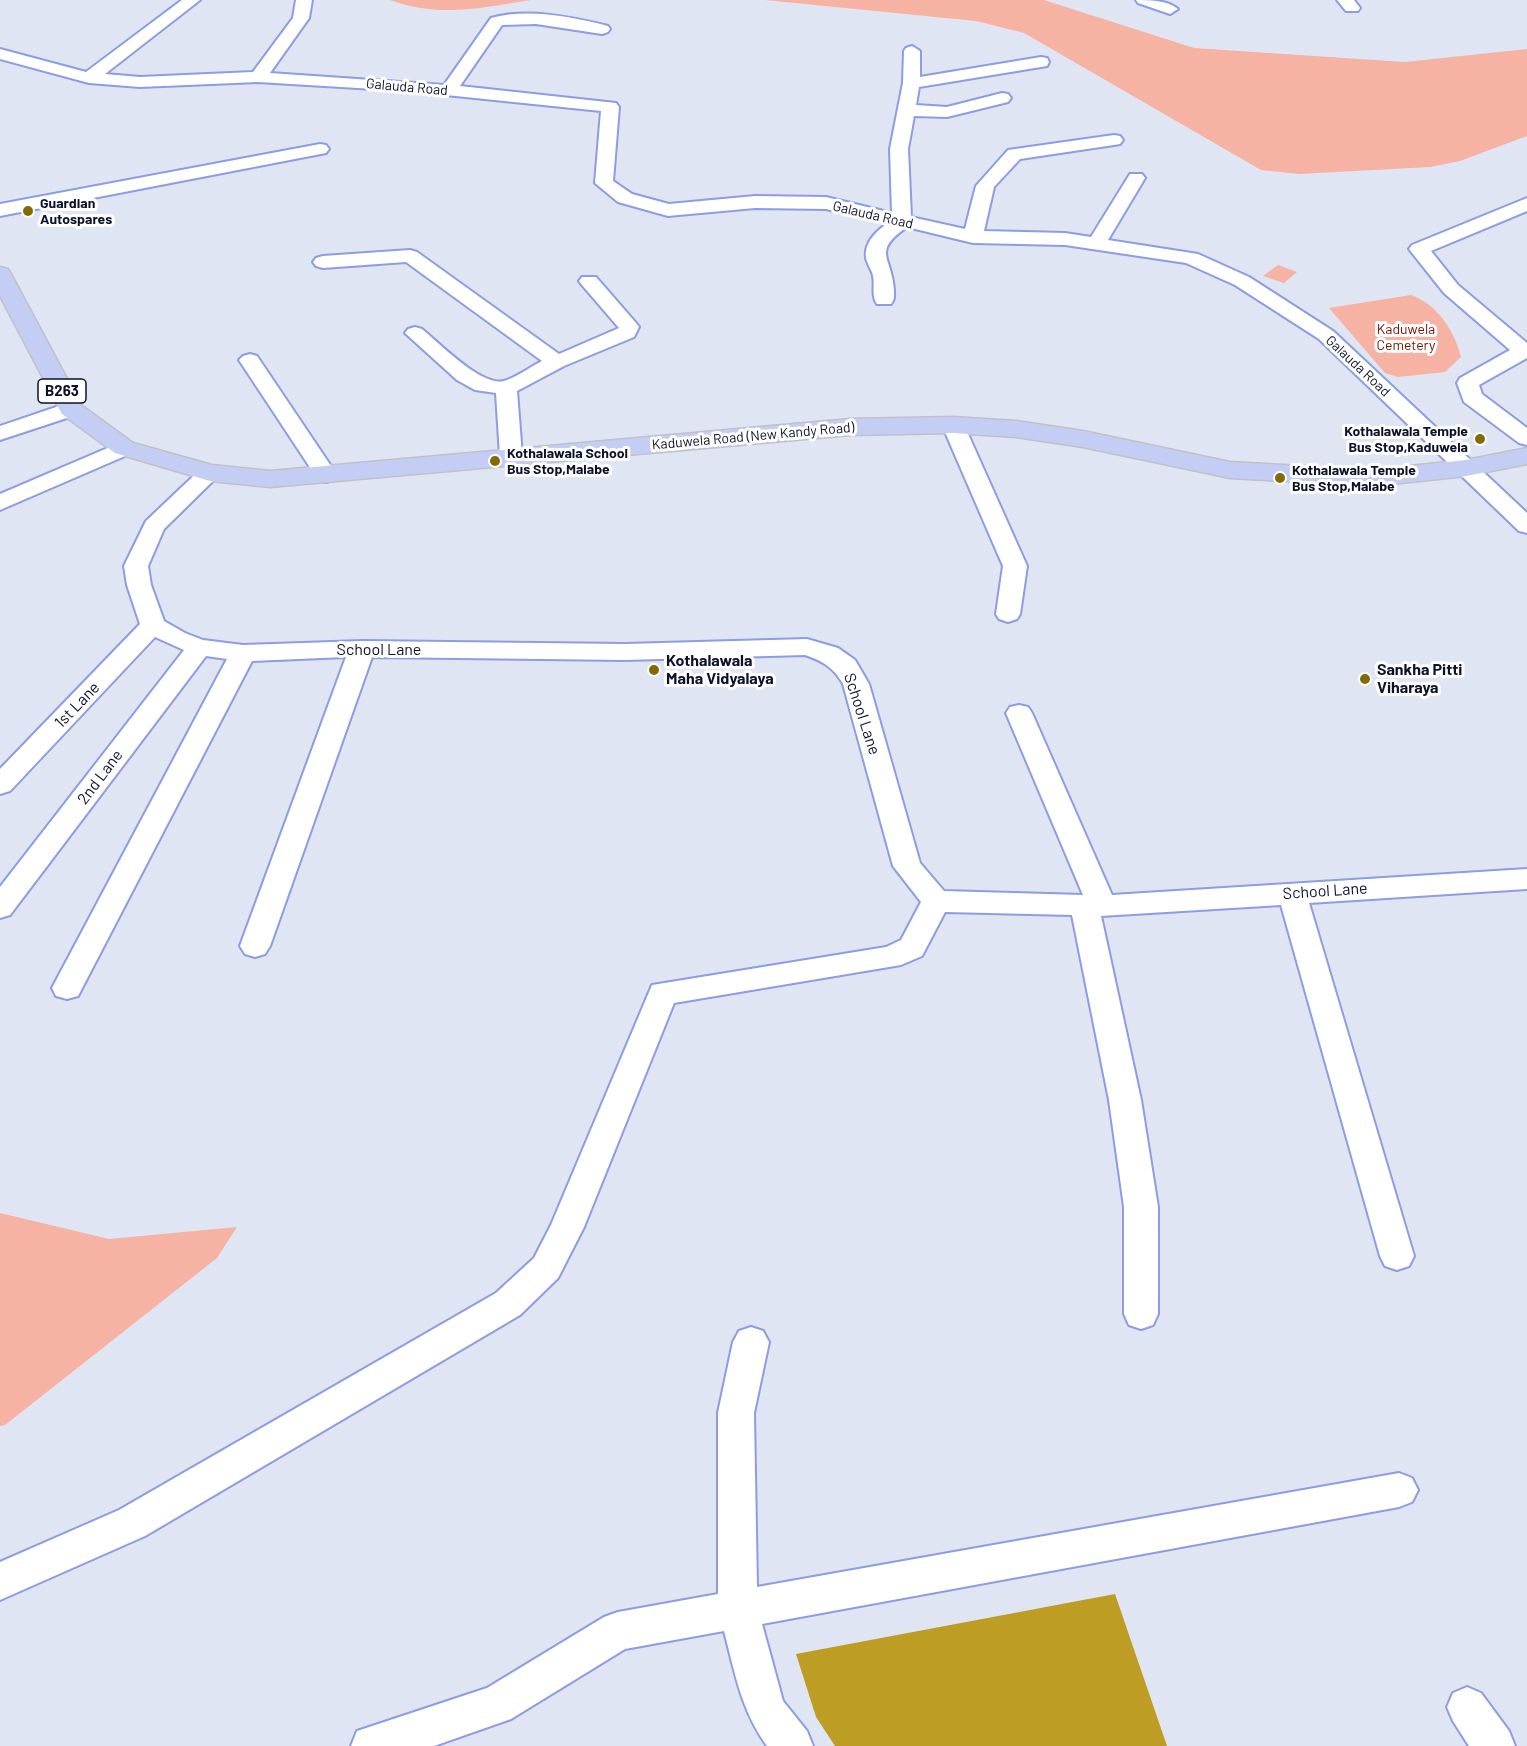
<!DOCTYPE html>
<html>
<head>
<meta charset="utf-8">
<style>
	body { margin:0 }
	canvas { display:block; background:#e0e5f3 }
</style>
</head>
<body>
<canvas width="1527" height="1746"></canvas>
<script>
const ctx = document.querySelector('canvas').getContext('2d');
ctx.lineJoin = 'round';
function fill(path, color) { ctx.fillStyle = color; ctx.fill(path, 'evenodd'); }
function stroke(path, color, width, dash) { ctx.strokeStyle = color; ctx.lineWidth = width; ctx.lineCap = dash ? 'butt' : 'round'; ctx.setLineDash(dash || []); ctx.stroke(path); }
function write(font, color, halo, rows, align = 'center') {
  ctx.font = font + ' Barlow,sans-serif'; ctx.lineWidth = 6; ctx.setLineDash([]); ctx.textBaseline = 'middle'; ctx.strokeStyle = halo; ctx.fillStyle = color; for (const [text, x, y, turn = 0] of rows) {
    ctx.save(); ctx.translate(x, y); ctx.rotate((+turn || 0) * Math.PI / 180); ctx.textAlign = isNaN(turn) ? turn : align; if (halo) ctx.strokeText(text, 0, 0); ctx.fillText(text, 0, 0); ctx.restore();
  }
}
const green = new Path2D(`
	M 390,0 L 531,0 C 480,8 439,18 390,0 Z
	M 765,0 L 1044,0 L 1194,48 L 1405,62 L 1527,49 L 1527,136 L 1460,161 L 1430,167 L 1299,174 L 1261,170 L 1024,33 L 976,21 Z
	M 1278,265 L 1297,272 L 1284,283 L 1263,276 Z
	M 1411,295 C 1438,305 1454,330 1461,357 L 1445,372 L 1398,377 L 1385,373 L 1329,308 Z
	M 0,1213 L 109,1239 L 237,1227 L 217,1258 L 5,1425 L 0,1426 Z`);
const water = new Path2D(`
	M 1115,1594 L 1167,1746 L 835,1746 L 816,1717 L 796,1654 Z`);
const minor = new Path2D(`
	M 182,0 L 200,0 L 105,74 L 140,77 L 253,72 L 293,18 L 296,0 L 312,0 L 309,18 L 270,73 L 444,85 L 491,18 C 528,8 572,17 608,26 L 610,29 L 608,32 L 602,34 L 536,24 L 502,25 L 460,86 L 616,103 L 619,107 L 613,181 L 632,194 L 669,204 L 755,196 L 826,197 L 892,213 L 890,149 L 903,83 L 904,51 L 906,48 L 912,46 L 920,51 L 920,77 L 1041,57 L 1047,58 L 1049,62 L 1047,66 L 1041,67 L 919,87 L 916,105 L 947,107 L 1002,93 L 1008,94 L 1011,98 L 1008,102 L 947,117 L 914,116 L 908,149 L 911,217 L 965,229 L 976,186 L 1008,150 L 1114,135 L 1120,136 L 1123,140 L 1120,144 L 1114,145 L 1020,159 L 994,187 L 984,231 L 1065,233 L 1091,237 L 1130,174 L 1142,174 L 1145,178 L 1108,240 L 1198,254 L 1249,277 L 1333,331 L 1527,513 L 1527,533 L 1519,531 L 1319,339 L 1235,285 L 1186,263 L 1065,245 L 973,243 L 907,227 C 871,252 892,256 894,290 C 894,296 895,299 891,304 L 877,304 C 871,296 875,286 873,276 C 872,270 867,264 866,258 C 864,243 876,231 888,223 L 826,209 L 755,208 L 668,216 L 618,202 L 595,183 L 601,111 L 407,91 L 258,82 L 140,87 L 89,83 L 0,59 L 0,49 L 86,72 Z
	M 1136,0 C 1150,0 1167,0 1178,9 L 1170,14 L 1138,3 Z
	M 1337,0 L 1354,0 L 1360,8 L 1358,11 L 1346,11 Z
	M 320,144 L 326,145 L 329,149 L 326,153 L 0,216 L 0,204 Z
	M 1527,198 L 1527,211 L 1431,251 L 1458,285 L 1527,343 L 1527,358 L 1479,385 L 1482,394 L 1527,428 L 1527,445 L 1519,443 L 1464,402 L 1457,383 L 1460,378 L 1510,350 L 1444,293 L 1409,249 L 1412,245 Z
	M 410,250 L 417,252 L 559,354 L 619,328 L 582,285 L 579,281 L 582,277 L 596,277 L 636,323 L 639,327 L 634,337 L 564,366 L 517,391 L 522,456 L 519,461 L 511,463 L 503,461 L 500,456 L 496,393 L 475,390 L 457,380 L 405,333 L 408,329 L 415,327 L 422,329 C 439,343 482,387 504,381 C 517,377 530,367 542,361 L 406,262 L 323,268 L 316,266 L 313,262 L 316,258 L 323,256 Z
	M 250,354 L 257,356 L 337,475 L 334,480 L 326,482 L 318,480 L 315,475 L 239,360 L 243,356 Z
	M 71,402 L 79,404 L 82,409 L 79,414 L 0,440 L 0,426 Z
	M 953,418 L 961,420 L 964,425 L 1027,566 L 1020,614 L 1017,619 L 1008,622 L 999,619 L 996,614 L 1003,566 L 942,425 L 945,420 Z
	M 124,441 L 132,443 L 135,448 L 132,453 L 0,510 L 0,494 Z
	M 210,466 L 218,468 L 221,473 L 164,529 L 148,566 L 151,585 L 164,621 L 185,633 L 203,640 L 243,645 L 362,641 L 625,644 L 807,639 L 838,648 L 855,660 L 869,684 L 920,863 L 944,891 L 1083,895 L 1006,713 L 1010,707 L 1019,705 L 1028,707 L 1032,713 L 1112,895 L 1527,869 L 1527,889 L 1309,903 L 1414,1256 L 1409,1266 L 1397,1270 L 1385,1266 L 1380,1256 L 1281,905 L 1101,916 L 1141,1100 L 1158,1207 L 1158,1314 L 1153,1325 L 1141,1329 L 1129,1325 L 1124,1314 L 1124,1207 L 1109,1100 L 1072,915 L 945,912 L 922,956 L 901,965 L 674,1003 L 584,1227 L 558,1278 L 520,1315 L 145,1536 L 0,1600 L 0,1562 L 119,1510 L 496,1293 L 534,1258 L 551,1225 L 652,985 L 886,947 L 901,940 L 921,902 L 893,866 L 843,684 C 834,668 823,661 805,655 L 625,660 L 372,657 L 270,946 L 265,954 L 255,957 L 245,954 L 240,946 L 346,657 L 252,661 L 78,996 L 67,999 L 56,996 L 52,988 L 227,659 L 206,656 L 10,915 L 0,918 L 0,887 L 184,650 L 155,637 L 10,791 L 0,794 L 0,769 L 140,624 L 127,585 L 124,566 L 146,521 L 202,468 Z
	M 751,1327 L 763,1331 L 769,1342 L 754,1413 L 757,1587 L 1399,1473 L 1412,1478 L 1418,1490 L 1412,1502 L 1399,1507 L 762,1624 L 783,1701 L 807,1731 L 813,1746 L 767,1746 C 741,1710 735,1673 724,1631 L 625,1649 L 511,1719 L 434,1746 L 351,1746 L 357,1731 L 487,1688 L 604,1617 L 618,1612 L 718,1594 L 718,1413 L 733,1342 L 739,1331 Z
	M 1467,1687 L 1481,1693 L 1509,1731 L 1515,1746 L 1469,1746 L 1453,1721 L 1447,1707 L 1453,1693 Z`);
const major = new Path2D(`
	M 0,267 L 8,269 L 11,274 L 81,405 L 133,443 L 212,465 L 270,471 L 850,419 L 953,417 L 1016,421 L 1083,431 L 1230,462 L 1373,470 L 1466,460 L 1527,448 L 1527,464 L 1466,476 L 1373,486 L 1230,478 L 1083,447 L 1016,437 L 953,433 L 850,435 L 270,487 L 210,481 L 115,453 L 62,414 L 0,296 Z`);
const markers = [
	[28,211,6,"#836a04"],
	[1480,439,6,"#836a04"],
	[495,461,6,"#836a04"],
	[1280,478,6,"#836a04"],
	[654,670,6,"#836a04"],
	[1365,679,6,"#836a04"]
];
const farStreetnames = [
	["Galauda Road",407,87,5],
	["Galauda Road",873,215,13],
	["Galauda Road",1358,366,43],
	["Kaduwela Road (New Kandy Road)",753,436,-5]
];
const farPoinames = [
	["Guardian",40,203],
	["Autospares",40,219],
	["Kothalawala Temple",1468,431,"right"],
	["Bus Stop,Kaduwela",1468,447,"right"],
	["Kothalawala School",507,453],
	["Bus Stop,Malabe",507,469],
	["Kothalawala Temple",1292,470],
	["Bus Stop,Malabe",1292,486]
];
const farParknames = [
	["Kaduwela",1406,329],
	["Cemetery",1406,345]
];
const shields = [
	[62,391,48]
];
const shieldNames = [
	["B263",62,391]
];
const streetNames = [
	["School Lane",379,650],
	["1st Lane",77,705,-46],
	["School Lane",862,714,72],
	["2nd Lane",100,777,-53],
	["School Lane",1325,891,-4]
];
const poiNames = [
	["Kothalawala",666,661],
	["Maha Vidyalaya",666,679],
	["Sankha Pitti",1377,670],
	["Viharaya",1377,688]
];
fill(green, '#f6b2a2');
fill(water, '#bd9d23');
stroke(minor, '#8c9de1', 4);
stroke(major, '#c0c1c8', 3);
fill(minor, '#fff');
fill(major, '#c4cef4');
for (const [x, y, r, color] of markers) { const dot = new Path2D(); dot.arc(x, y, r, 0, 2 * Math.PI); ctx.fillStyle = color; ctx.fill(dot); stroke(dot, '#fff', 2); }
write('14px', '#0d122b', '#fff', farStreetnames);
write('bold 14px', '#0d122b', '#fff', farPoinames, 'left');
write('14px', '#751603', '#fff', farParknames);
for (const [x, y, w] of shields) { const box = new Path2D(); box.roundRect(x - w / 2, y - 12, w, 24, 4.5); ctx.fillStyle = '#fff'; ctx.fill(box); stroke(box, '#0d122b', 1.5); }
write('bold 15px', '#0d122b', null, shieldNames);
write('16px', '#0d122b', '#fff', streetNames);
write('bold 16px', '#0d122b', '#fff', poiNames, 'left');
</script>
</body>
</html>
